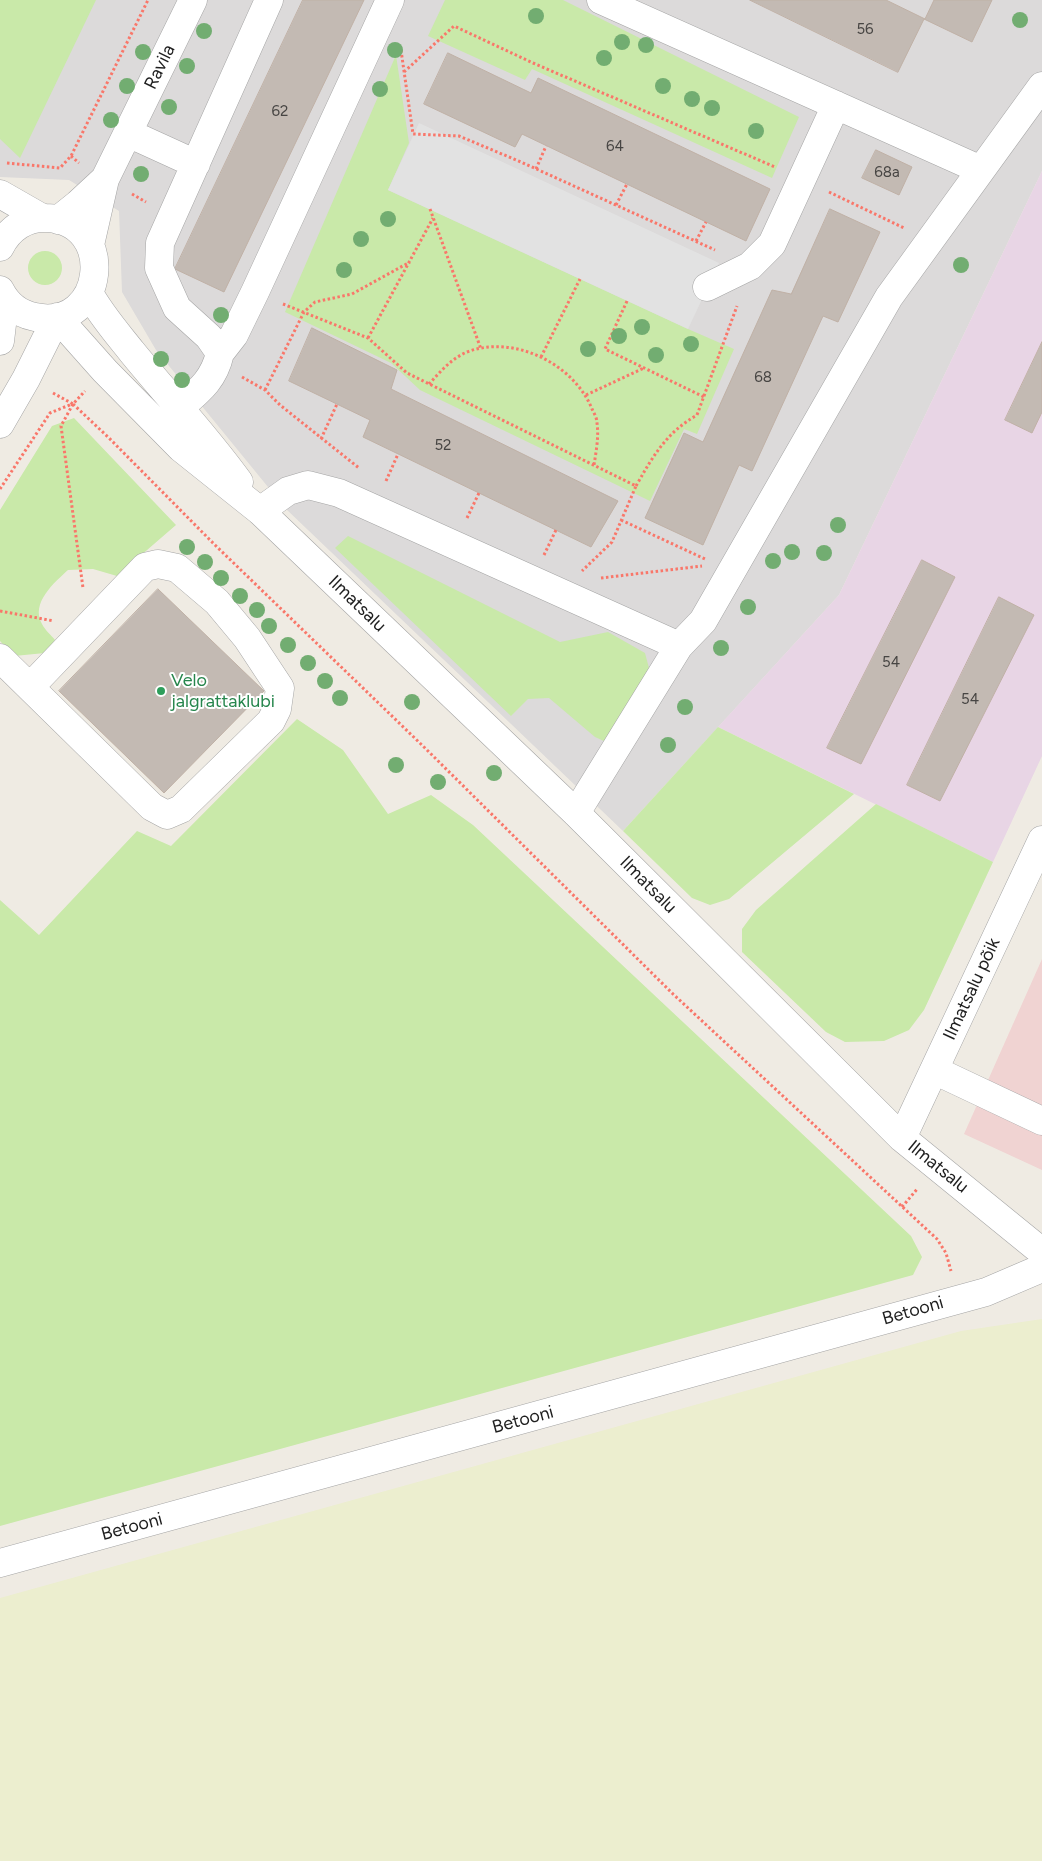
<!DOCTYPE html>
<html>
<head>
<meta charset="utf-8">
<style>
	body { margin:0 }
	canvas { display:block; background:#efebe3 }
</style>
</head>
<body>
<canvas width="1042" height="1861"></canvas>
<script>
const ctx = document.querySelector('canvas').getContext('2d');
ctx.lineJoin = 'round';
function fill(path, color) { ctx.fillStyle = color; ctx.fill(path, 'evenodd'); }
function stroke(path, color, width, dash) { ctx.strokeStyle = color; ctx.lineWidth = width; ctx.lineCap = dash ? 'butt' : 'round'; ctx.setLineDash(dash || []); ctx.stroke(path); }
function write(font, color, halo, rows, align = 'center') {
  ctx.font = font + ' Figtree,sans-serif'; ctx.lineWidth = 4; ctx.setLineDash([]); ctx.textBaseline = 'middle'; ctx.strokeStyle = halo; ctx.fillStyle = color; for (const [text, x, y, turn = 0] of rows) {
    ctx.save(); ctx.translate(x, y); ctx.rotate((+turn || 0) * Math.PI / 180); ctx.textAlign = isNaN(turn) ? turn : align; if (halo) ctx.strokeText(text, 0, 0); ctx.fillText(text, 0, 0); ctx.restore();
  }
}
const residential = new Path2D(`
	M 0,0 L 1042,0 L 1042,171 L 839,595 L 623,831 L 286,509 L 156,350 L 122,292 L 119,211 L 69,180 L 0,177 Z`);
const commercial = new Path2D(`
	M 1042,959 L 1042,1170 L 964,1134 Z`);
const industrial = new Path2D(`
	M 1042,171 L 1042,756 L 993,862 L 718,727 L 839,595 Z`);
const farmland = new Path2D(`
	M 1042,1319 L 1042,1861 L 0,1861 L 0,1598 L 961,1331 Z`);
const grass = new Path2D(`
	M 0,0 L 96,0 L 20,158 L 0,139 Z
	M 445,0 L 563,0 L 799,117 L 772,178 L 532,69 L 525,80 L 428,36 Z
	M 396,55 L 409,143 L 388,190 L 688,329 L 734,349 L 697,434 L 684,429 L 650,501 L 420,390 L 391,363 L 285,312 Z
	M28 268a17 17 0 1 1 34 0a17 17 0 1 1-34 0Z
	M 74,418 L 176,525 L 117,576 L 93,569 L 68,570 C 55,582 30,603 42,624 C 45,630 51,635 55,640 L 45,653 L 14,656 L 0,641 L 0,510 L 52,426 Z
	M 348,536 L 560,642 L 608,632 L 645,653 L 649,668 L 606,742 L 595,737 L 549,698 L 528,699 L 511,716 L 335,548 Z
	M 297,719 L 343,750 L 388,814 L 431,795 L 473,825 L 911,1236 L 922,1257 L 913,1275 L 0,1526 L 0,900 L 39,935 L 137,831 L 171,846 Z
	M 718,727 L 854,794 L 729,899 L 710,905 L 692,898 L 623,831 Z
	M 876,804 L 993,862 L 924,1010 L 909,1030 L 884,1041 L 845,1042 L 826,1032 L 742,952 L 742,929 L 756,910 Z`);
const parking = new Path2D(`
	M 419,123 L 719,263 L 688,329 L 388,190 Z`);
const building = new Path2D(`
	M 303,0 L 364,0 L 224,292 L 175,269 Z
	M 750,0 L 886,0 L 925,19 L 934,0 L 992,0 L 972,42 L 924,19 L 898,72 Z
	M 448,53 L 531,93 L 538,78 L 770,189 L 746,241 L 522,134 L 515,147 L 424,104 Z
	M 876,150 L 912,167 L 899,195 L 862,178 Z
	M 830,209 L 880,232 L 838,322 L 823,316 L 752,471 L 739,465 L 703,545 L 645,518 L 684,433 L 703,442 L 772,290 L 791,294 Z
	M 312,328 L 397,370 L 391,389 L 618,501 L 591,547 L 363,437 L 370,420 L 289,381 Z
	M 1042,342 L 1042,412 L 1032,433 L 1005,420 Z
	M 922,560 L 955,577 L 861,764 L 827,748 Z
	M 158,589 L 264,691 L 164,793 L 59,691 Z
	M 999,597 L 1034,615 L 940,801 L 907,785 Z`);
const path = new Path2D(`
	M 401,50 L 413,134 L 459,136 L 521,162 L 715,250
	M 404,72 L 454,26 L 533,63 L 775,167
	M 71,156 L 79,163
	M 7,163 L 60,168 L 71,156 L 148,0
	M 536,169 L 546,146
	M 829,192 L 904,228
	M 132,194 L 146,202
	M 616,205 L 627,184
	M 430,209 L 481,349
	M 696,241 L 706,222
	M 627,301 L 605,349 L 704,397
	M 283,304 L 368,338 L 407,373 L 636,486 L 612,542 L 582,571
	M 368,338 L 433,218
	M 541,357 L 580,279
	M 242,377 L 265,390 L 280,405 L 359,468
	M 429,384 C 440,372 452,358 467,352 C 514,334 574,364 592,409 C 594,413 597,418 597,423 C 599,437 596,452 594,465
	M 265,390 L 304,312 L 315,302 L 352,294 L 410,262
	M 53,393 L 73,404 L 85,391
	M 586,395 L 644,368
	M 73,404 L 109,438 L 215,545 L 425,748 L 673,994 L 937,1239 L 946,1253 L 951,1271
	M 73,404 L 61,426 L 83,588
	M 321,439 L 337,404
	M 386,481 L 398,454
	M 636,486 C 653,456 666,433 697,415 L 737,306
	M 0,489 L 50,413 L 72,404
	M 467,518 L 479,493
	M 621,520 L 705,559
	M 544,555 L 556,530
	M 601,578 L 702,566
	M 0,611 L 54,621
	M 902,1207 L 918,1188`);
const minor = new Path2D(`
	M 601,0 L 981,170
	M 128,133 L 196,164
	M 0,194 L 42,218
	M 58,220 L 78,204 L 105,179
	M 90,245 L 105,179 L 193,0
	M 0,247 C 9,229 26,217 46,218 C 118,220 106,332 35,317 C 19,314 7,304 0,290
	M 707,287 L 750,266 L 772,244 L 836,105
	M 89,293 C 101,315 117,333 132,352 C 167,395 206,436 239,482
	M 57,317 L 105,371 L 181,448 L 260,511 L 576,813 L 902,1138 L 1042,1252
	M 0,341 L 5,299
	M 220,353 L 234,335 L 255,292 L 390,0
	M 179,408 C 199,391 214,380 220,353 L 209,337 L 177,308 L 159,268 L 160,243 L 269,0
	M 0,424 L 26,379 L 57,317
	M 260,511 L 288,491 L 308,485 L 339,493 L 679,646
	M 0,658 L 152,807 L 167,815 L 181,809 L 271,721 L 277,709 L 280,688 L 247,638 L 217,602 L 177,568 L 158,564 L 145,567 L 30,687
	M 576,813 L 679,646 L 703,621 L 889,297 L 1042,86
	M 934,1070 L 1042,1121
	M 902,1138 L 1042,840
	M 0,1563 L 986,1292 L 1042,1268`);
const trees = [
	[536,16],
	[1020,20],
	[204,31],
	[622,42],
	[646,45],
	[395,50],
	[143,52],
	[604,58],
	[187,66],
	[127,86],
	[663,86],
	[380,89],
	[692,99],
	[169,107],
	[712,108],
	[111,120],
	[756,131],
	[141,174],
	[388,219],
	[361,239],
	[961,265],
	[344,270],
	[221,315],
	[642,327],
	[619,336],
	[691,344],
	[588,349],
	[656,355],
	[161,359],
	[182,380],
	[838,525],
	[187,547],
	[792,552],
	[824,553],
	[773,561],
	[205,562],
	[221,578],
	[240,596],
	[748,607],
	[257,610],
	[269,626],
	[288,645],
	[721,648],
	[308,663],
	[325,681],
	[340,698],
	[412,702],
	[685,707],
	[668,745],
	[396,765],
	[494,773],
	[438,782]
];
const markers = [
	[161,691,5,"#2e9e5b"]
];
const numberNames = [
	["56",865,30],
	["62",280,112],
	["64",615,147],
	["68a",887,173],
	["68",763,378],
	["52",443,446],
	["54",891,663],
	["54",970,700]
];
const streetNames = [
	["Ravila",160,67,-64],
	["Ilmatsalu",357,604,44],
	["Ilmatsalu",648,885,45],
	["Ilmatsalu põik",972,989,-65],
	["Ilmatsalu",938,1167,39],
	["Betooni",913,1311,-16],
	["Betooni",523,1420,-15],
	["Betooni",132,1527,-15]
];
const leisureNames = [
	["Velo",171,681],
	["jalgrattaklubi",171,702]
];
fill(residential, '#dcdada');
fill(commercial, '#f0d3d2');
fill(industrial, '#e8d5e5');
fill(farmland, '#eceecf');
fill(grass, '#c9e9a9');
fill(parking, '#e2e2e2');
fill(building, '#c3bab3');
stroke(building, '#c0b1a6', 1);
stroke(minor, '#a5a5a5', 29);
stroke(path, '#f9776a', 3, [2.5, 2.5]);
stroke(minor, '#fff', 28);
ctx.fillStyle = '#72ad71';
for (const [x, y] of trees) { ctx.beginPath(); ctx.arc(x, y, 8, 0, 2 * Math.PI); ctx.fill(); }
for (const [x, y, r, color] of markers) { const dot = new Path2D(); dot.arc(x, y, r, 0, 2 * Math.PI); ctx.fillStyle = color; ctx.fill(dot); stroke(dot, '#fff', 2); }
write('15px', '#474543', null, numberNames);
write('18px', '#1e1e1e', '#fff', streetNames);
write('18px', '#27864d', '#fff', leisureNames, 'left');
</script>
</body>
</html>
